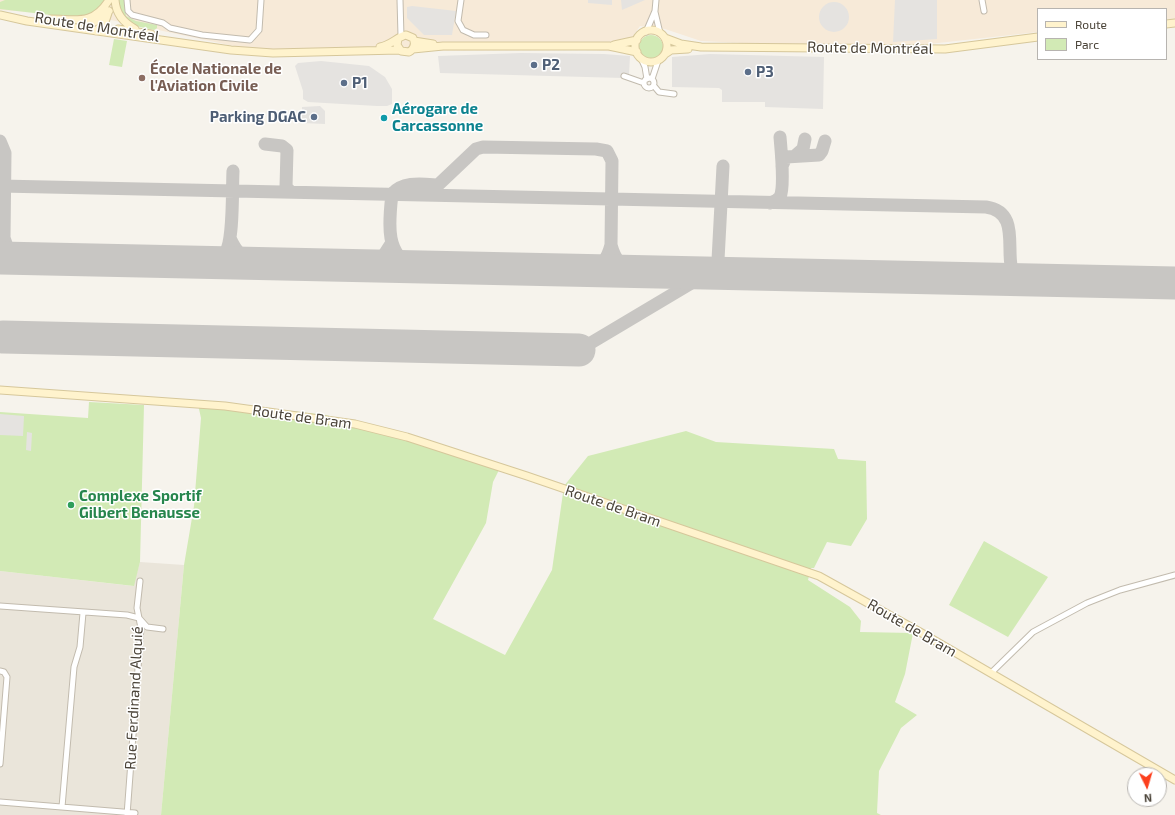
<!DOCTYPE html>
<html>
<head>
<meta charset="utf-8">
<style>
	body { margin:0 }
	#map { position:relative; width:1175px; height:815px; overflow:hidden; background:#f6f3ec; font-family:"Exo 2",sans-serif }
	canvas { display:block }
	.legend { position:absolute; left:1037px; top:8px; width:130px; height:52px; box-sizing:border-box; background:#fff; border:1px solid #b7b4b0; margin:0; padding:5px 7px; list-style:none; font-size:12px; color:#4b4439 }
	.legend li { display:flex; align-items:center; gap:8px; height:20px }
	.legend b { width:20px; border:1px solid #b7b4b0 }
	.north { position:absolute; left:1127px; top:767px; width:40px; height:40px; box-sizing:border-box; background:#fff; border:1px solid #b7b4b0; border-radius:50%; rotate:175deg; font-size:11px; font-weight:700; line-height:16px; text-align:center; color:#4b4439 }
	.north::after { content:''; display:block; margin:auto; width:14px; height:18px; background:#fc3f1d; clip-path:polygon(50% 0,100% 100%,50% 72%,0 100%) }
</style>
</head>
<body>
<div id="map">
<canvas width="1175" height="815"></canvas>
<ul class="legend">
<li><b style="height:5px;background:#fff3cd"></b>Route</li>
<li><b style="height:11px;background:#d2eab5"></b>Parc</li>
</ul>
<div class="north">N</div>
</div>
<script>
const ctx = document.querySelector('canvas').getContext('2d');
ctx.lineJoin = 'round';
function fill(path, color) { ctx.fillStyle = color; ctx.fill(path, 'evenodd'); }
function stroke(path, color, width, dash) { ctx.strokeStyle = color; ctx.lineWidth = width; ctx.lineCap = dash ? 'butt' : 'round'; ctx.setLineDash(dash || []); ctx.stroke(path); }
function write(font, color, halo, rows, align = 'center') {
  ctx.font = font + ' "Exo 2",sans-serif'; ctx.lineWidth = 3; ctx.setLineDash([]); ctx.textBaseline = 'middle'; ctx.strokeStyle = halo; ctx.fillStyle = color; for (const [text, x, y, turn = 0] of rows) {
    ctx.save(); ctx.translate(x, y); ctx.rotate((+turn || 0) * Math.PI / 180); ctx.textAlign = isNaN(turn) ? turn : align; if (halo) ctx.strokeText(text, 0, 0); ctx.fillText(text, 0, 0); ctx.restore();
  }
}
const residential = new Path2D(`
	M 140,562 L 184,565 L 161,815 L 0,815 L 0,571 L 133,586 Z`);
const commercial = new Path2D(`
	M 0,0 L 1175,0 L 1175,19 L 1166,19 L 1166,9 L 1038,9 L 1038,32 L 929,44 L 764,44 L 701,41 L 665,29 L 640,26 L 622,52 L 585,50 L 431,51 L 281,56 L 92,16 L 0,10 Z`);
const green = new Path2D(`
	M 5,0 L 106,0 L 104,4 L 93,14 L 76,18 L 0,9 L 0,2 Z
	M 118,0 L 124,0 L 126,16 L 136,21 L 157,25 L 157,28 L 154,30 L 136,26 L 122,16 Z
	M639 47a12 12 0 1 1 24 0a12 12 0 1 1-24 0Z
	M 114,39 L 127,41 L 122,67 L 109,65 Z
	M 197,400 L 326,415 L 502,464 L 493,482 L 486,523 L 433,619 L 505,655 L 552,570 L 564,486 L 588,456 L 686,431 L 716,442 L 834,449 L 838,459 L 866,461 L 867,519 L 851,546 L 827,542 L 814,568 L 811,568 L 808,580 L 850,607 L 861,621 L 860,632 L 913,633 L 905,674 L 895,702 L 917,715 L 901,728 L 879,771 L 877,813 L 881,815 L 161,815 L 184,565 L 194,506 L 201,418 Z
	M 89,402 L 144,405 L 140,562 L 134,586 L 0,571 L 0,412 L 88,418 Z
	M 984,541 L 1048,577 L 1008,637 L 949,605 Z`);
const parking = new Path2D(`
	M 588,0 L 612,0 L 612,5 L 588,3 Z
	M 621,0 L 645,0 L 622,10 Z
	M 895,0 L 937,0 L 937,39 L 893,42 Z
	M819 17a15 15 0 1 1 30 0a15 15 0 1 1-30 0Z
	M 412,6 L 456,11 L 452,35 L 424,35 L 407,18 L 407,7 Z
	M 521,53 L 604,54 L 630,56 L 629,75 L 623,78 L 440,73 L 438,56 Z
	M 710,54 L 824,57 L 823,109 L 765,107 L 765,102 L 722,102 L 722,90 L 719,88 L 672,87 L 672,57 Z
	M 321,61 L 369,66 L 385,77 L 392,89 L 392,104 L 387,106 L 377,106 L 308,102 L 303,99 L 303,91 L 295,66 L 298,63 Z
	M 320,106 L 325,111 L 325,124 L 302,123 L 302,107 Z
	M 0,414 L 24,416 L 23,436 L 0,435 Z
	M 27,432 L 32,433 L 31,451 L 26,450 Z`);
const taxiway = new Path2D(`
	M 0,141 L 5,153 L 4,238 L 9,252 L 23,259
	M 265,144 L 282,146 L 287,150 L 286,187 L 290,191
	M 795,156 L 803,149 L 805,139
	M 782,166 L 786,157 L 819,155 L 822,151 L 825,141
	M 0,186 L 986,207 C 1028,213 996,268 1021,281
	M 770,203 C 774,202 777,201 780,197 C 785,187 781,149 780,137
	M 230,238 C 237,254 244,259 259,264
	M 611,245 C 615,260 621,267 636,272
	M 718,260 L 721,269 L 731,274
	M 205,263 C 212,261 220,259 225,253 C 234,242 232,188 233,171
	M 367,266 L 382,258 L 391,244
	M 415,267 C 384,257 389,221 392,194 C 403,181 422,184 438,185 L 476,149 L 483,147 L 596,149 L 607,151 L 612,161 L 611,245 C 607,260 602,267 586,271
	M 1000,280 L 1005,278 L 1011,268
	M 0,333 L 3,337
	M 579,350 L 715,269 L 718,260 L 723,166`);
const runway = new Path2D(`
	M 0,258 L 1175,283
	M 3,337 L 579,350`);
const street = new Path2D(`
	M 127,0 L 128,11 L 132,15 L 163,23 L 170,28 L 202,35 L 250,40 L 259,30 L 261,0
	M 400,0 L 401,36
	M 461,0 L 458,21 L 463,30 L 474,35 L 486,35
	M 982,0 L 984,11
	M 655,12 L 660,33
	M 646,32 L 655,11 L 656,0
	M 641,58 L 645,67 L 647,79
	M 624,76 L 644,83
	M644 83a5 5 0 1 1 10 0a5 5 0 1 1-10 0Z
	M 652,79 L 658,61
	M 654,86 L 659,92 L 674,94
	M 0,606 L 127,615 L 139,618 L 147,627 L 163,629
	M 0,671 L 4,672 L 7,677 L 0,764
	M 991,673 L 1033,632 L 1087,603 L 1120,590 L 1175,575
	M 0,802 L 135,813
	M 62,807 L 74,667 L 80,647 L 83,613
	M 127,815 L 141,628 L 137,608 L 140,581`);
const secondary = new Path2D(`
	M 115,0 C 116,14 123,22 135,29
	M 0,15 L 27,21 L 231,50 L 273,53 L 399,50
	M 50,19 C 76,19 93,26 109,0
	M 1166,24 L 1175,23
	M 82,25 C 93,25 101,19 109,11
	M 118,29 L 151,34
	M635 46a16 16 0 1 1 32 0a16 16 0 1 1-32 0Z
	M 96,31 L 105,22 L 108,13
	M 665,38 L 681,44 L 701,47 L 945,49 L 1038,37
	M 414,41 L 433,44
	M 614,45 L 637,40
	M 380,47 C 391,45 397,37 406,35 L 413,38 C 416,44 414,49 409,52 L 401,51 L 397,45 L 398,39
	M 413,49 L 443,46 L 609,46 L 637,52
	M 665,54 L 671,50 L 688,49
	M 0,390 L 225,406 L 355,424 L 407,437 L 527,476 L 819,576 L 920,632 L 1175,780`);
const markers = [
	[534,65,4,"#5c6f8a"],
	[748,72,4,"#5c6f8a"],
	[142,78,4,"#8d6e63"],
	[344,83,4,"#5c6f8a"],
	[314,117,4,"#5c6f8a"],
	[384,118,4,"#0f9aa8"],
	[71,505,4,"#2e9e5b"]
];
const streetNames = [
	["Route de Montréal",97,27,9],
	["Route de Montréal",870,48,1],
	["Route de Bram",302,417,8],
	["Route de Bram",613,506,19],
	["Route de Bram",912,628,30],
	["Rue Ferdinand Alquié",134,698,-87]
];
const serviceNames = [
	["P2",542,65],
	["P3",756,72],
	["P1",352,83],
	["Parking DGAC",306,117,"right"]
];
const educationNames = [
	["École Nationale de",150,69],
	["l'Aviation Civile",150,86]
];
const cultureNames = [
	["Aérogare de",392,109],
	["Carcassonne",392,126]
];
const leisureNames = [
	["Complexe Sportif",79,496],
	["Gilbert Benausse",79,513]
];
fill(residential, '#eae5da');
fill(commercial, '#f7ead8');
fill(green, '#d2eab5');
fill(parking, '#e5e3e0');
stroke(taxiway, '#c8c6c3', 13);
stroke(runway, '#c8c6c3', 33);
stroke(street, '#c2bbae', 7);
stroke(secondary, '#d6c79b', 9);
stroke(street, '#fff', 5);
stroke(secondary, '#fff3cd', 7);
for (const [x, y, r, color] of markers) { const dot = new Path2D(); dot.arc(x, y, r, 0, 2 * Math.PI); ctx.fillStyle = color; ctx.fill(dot); stroke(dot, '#fff', 1.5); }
write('15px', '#4b4439', '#fff', streetNames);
write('bold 15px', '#4e5e75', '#fff', serviceNames, 'left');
write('bold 15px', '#785e54', '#fff', educationNames, 'left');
write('bold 15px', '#0d838f', '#fff', cultureNames, 'left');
write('bold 15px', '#27864d', '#fff', leisureNames, 'left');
</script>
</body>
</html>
